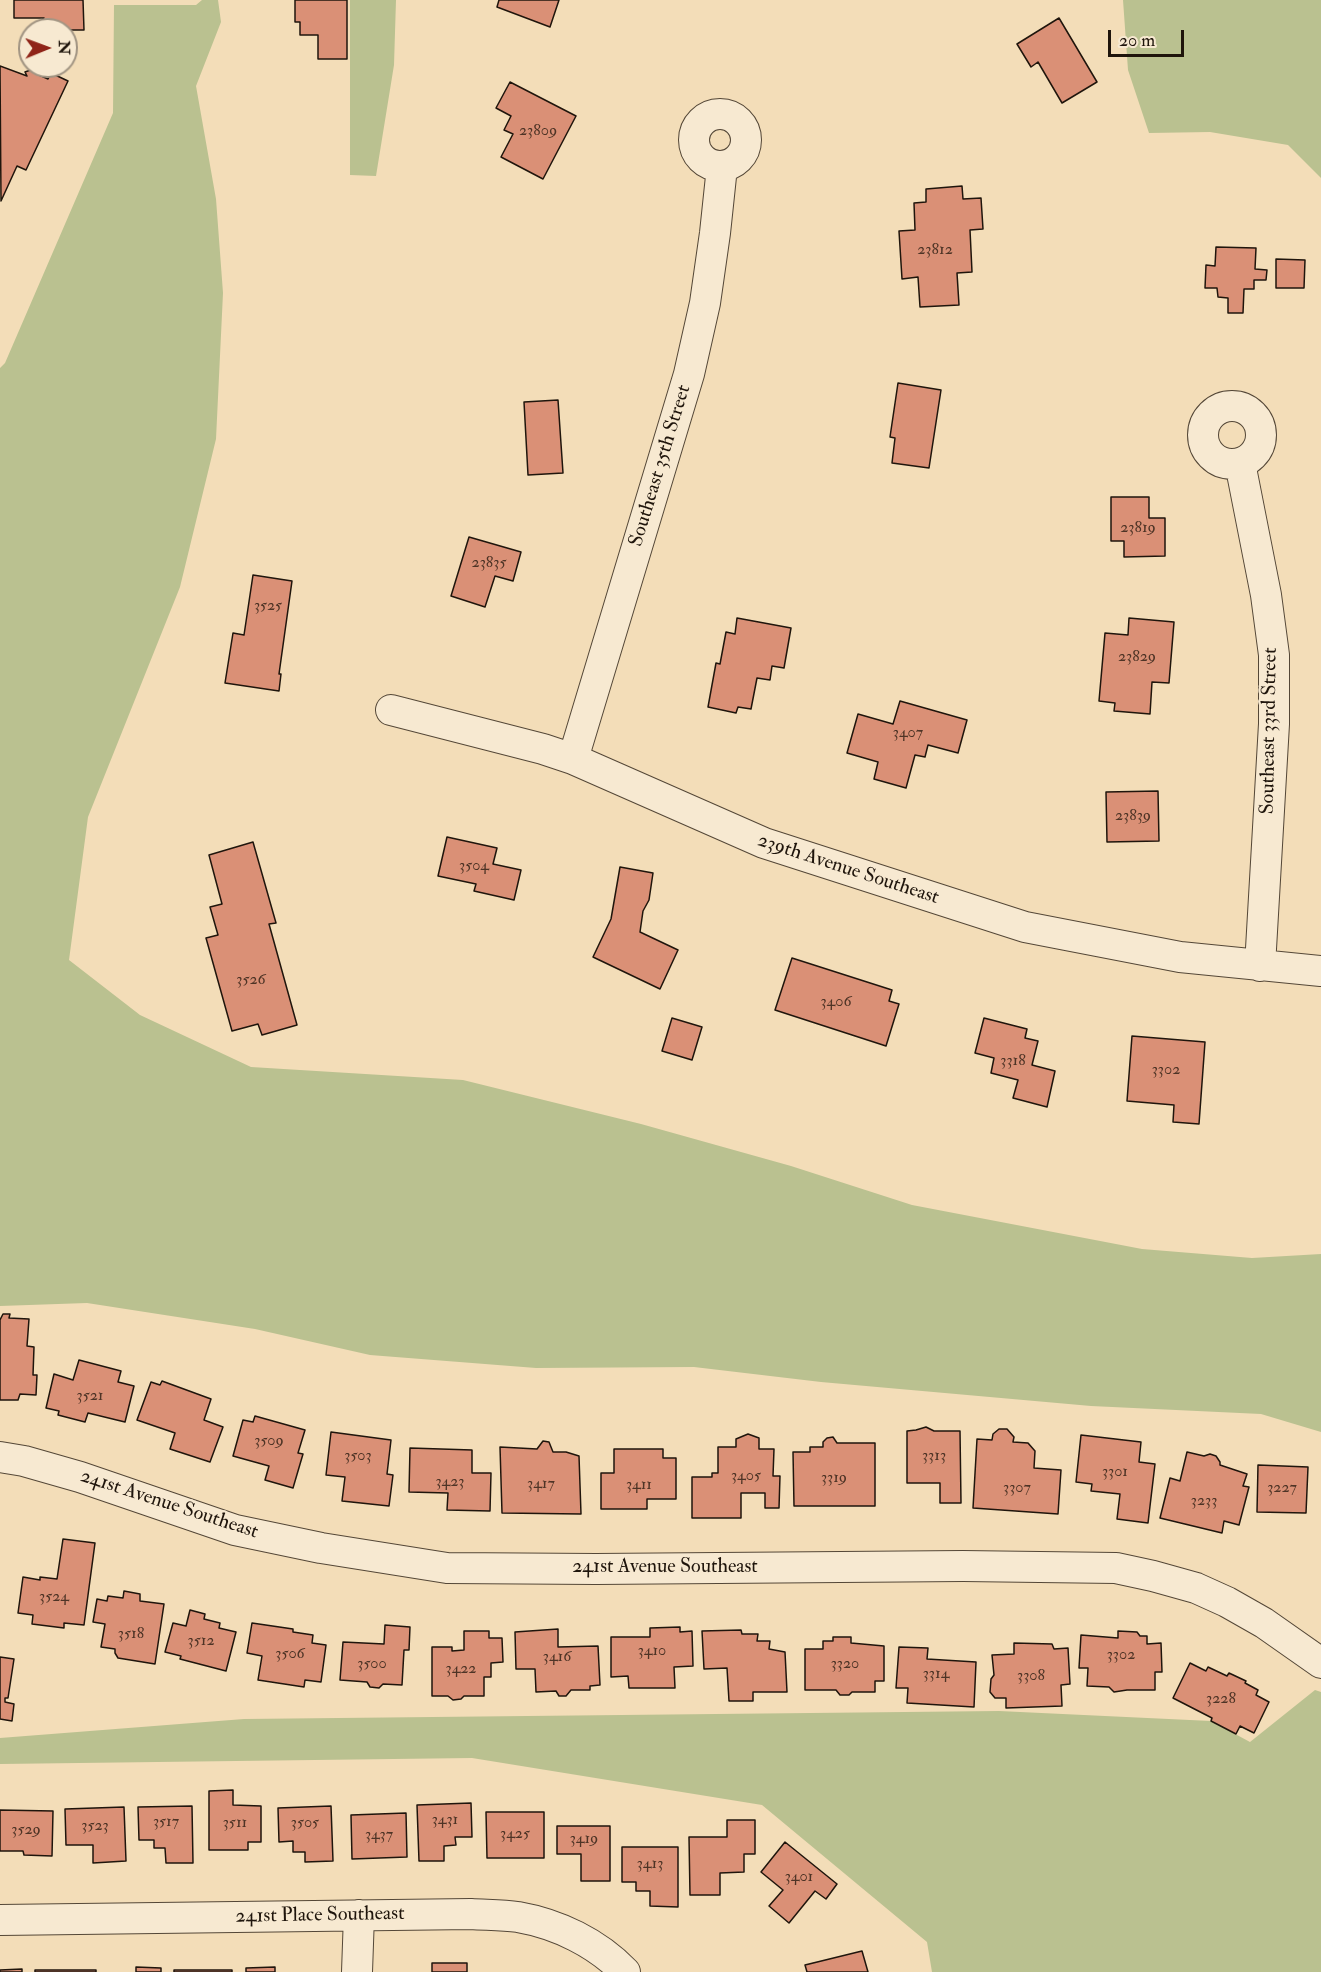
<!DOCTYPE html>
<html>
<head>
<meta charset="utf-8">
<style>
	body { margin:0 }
	#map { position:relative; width:1321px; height:1972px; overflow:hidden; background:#f3ddb8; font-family:"IM FELL Double Pica",serif }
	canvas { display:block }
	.north { position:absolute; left:18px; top:18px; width:60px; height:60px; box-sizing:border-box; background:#f7e9d1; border:2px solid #a19482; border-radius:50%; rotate:89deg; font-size:16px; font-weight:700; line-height:24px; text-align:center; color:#1f150c }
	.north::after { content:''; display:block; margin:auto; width:21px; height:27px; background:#8f2418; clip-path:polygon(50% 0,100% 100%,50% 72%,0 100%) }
	.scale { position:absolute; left:1108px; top:30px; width:76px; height:27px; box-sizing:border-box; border:3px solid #1f150c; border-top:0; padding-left:8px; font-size:18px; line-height:21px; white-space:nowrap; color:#1f150c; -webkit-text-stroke:4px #f7e9d1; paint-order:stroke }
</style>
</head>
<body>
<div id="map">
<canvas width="1321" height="1972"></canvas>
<div class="north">N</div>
<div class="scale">20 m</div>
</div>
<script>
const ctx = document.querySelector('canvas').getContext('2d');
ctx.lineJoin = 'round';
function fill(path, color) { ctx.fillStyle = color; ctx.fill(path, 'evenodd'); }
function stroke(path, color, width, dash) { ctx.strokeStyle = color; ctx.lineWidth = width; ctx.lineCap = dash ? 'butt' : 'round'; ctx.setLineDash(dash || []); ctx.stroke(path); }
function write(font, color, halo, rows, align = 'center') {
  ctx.font = font + ' "IM FELL Double Pica",serif'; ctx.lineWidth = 4.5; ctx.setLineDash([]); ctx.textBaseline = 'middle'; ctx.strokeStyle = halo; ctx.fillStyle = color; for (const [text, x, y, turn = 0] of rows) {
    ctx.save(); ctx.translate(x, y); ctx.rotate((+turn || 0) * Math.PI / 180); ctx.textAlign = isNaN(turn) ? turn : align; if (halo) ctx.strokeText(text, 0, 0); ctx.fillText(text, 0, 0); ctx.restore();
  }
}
const green = new Path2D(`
	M 202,0 L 218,0 L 221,22 L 196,86 L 216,199 L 223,293 L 216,439 L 180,587 L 88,817 L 69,960 L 140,1015 L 251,1067 L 463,1080 L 641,1124 L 791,1166 L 912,1205 L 1142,1249 L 1252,1258 L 1321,1254 L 1321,1432 L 1261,1414 L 1091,1406 L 821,1382 L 694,1367 L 536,1368 L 370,1355 L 255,1329 L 87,1303 L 0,1306 L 0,368 L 5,363 L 113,113 L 114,5 L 196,5 Z
	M 350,0 L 396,0 L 394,65 L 376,176 L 350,175 Z
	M 1123,0 L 1321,0 L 1321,178 L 1288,145 L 1210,132 L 1149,133 L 1128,70 Z
	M 1315,1690 L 1321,1692 L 1321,1972 L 932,1972 L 927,1942 L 762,1805 L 472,1758 L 0,1764 L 0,1738 L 244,1719 L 999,1711 L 1211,1721 L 1250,1742 Z`);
const building = new Path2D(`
	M 14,0 L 83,0 L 84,30 L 64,30 L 64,26 L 54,26 L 49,30 L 40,21 L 44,18 L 14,18 Z
	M 295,0 L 347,0 L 347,59 L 318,59 L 318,35 L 300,35 L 300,22 L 295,22 Z
	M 499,0 L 559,0 L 550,27 L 497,7 Z
	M 1059,18 L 1097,82 L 1062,103 L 1038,62 L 1031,67 L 1017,44 Z
	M 0,66 L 27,76 L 25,72 L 36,68 L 39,75 L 48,79 L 51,73 L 68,81 L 26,170 L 17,166 L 1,201 Z
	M 510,82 L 576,116 L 543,179 L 501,157 L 513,134 L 504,130 L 511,116 L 496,108 Z
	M 962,186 L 963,199 L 981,198 L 983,229 L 970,230 L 972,272 L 957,273 L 959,305 L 920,307 L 918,277 L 902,279 L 899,231 L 915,230 L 914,203 L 926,202 L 926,189 Z
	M 1216,247 L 1256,248 L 1255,269 L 1267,270 L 1266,280 L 1254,280 L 1254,289 L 1244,289 L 1243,313 L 1228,313 L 1228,298 L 1218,297 L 1217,288 L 1205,288 L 1206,265 L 1215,266 Z
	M 1276,259 L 1305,260 L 1304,288 L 1276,288 Z
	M 898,383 L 941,390 L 929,468 L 892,463 L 895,438 L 890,437 Z
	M 558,400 L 563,473 L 528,475 L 524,402 Z
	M 1111,497 L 1149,497 L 1149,518 L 1165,518 L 1165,556 L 1124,557 L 1124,541 L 1111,541 Z
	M 469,537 L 521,552 L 513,581 L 495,576 L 485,607 L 451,596 Z
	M 253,575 L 292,581 L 279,674 L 281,674 L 279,691 L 225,683 L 233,633 L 244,635 Z
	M 737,618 L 791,628 L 784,668 L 772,666 L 770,680 L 757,678 L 751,709 L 738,707 L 736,713 L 708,707 L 716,663 L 720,664 L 726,632 L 735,634 Z
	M 1129,618 L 1174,622 L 1169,683 L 1152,682 L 1150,714 L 1114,711 L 1115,703 L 1099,701 L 1105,633 L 1128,635 Z
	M 900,701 L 967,720 L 958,753 L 928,745 L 925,757 L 915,755 L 906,788 L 874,779 L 878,762 L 847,753 L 858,714 L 893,724 Z
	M 1158,791 L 1159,841 L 1107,842 L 1106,792 Z
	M 447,837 L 497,848 L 493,864 L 521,870 L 514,900 L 474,891 L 476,884 L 438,876 Z
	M 253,842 L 276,923 L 269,924 L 297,1025 L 262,1035 L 258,1024 L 232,1031 L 206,938 L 218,935 L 210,907 L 222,904 L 209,855 Z
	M 620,867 L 653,873 L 649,900 L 643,911 L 640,932 L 678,950 L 660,989 L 593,957 L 611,919 Z
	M 792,958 L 892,990 L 889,1001 L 899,1004 L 886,1046 L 775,1010 Z
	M 672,1018 L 702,1027 L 692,1060 L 662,1051 Z
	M 984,1018 L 1027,1029 L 1025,1038 L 1038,1041 L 1032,1065 L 1055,1071 L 1047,1107 L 1013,1098 L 1018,1080 L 991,1073 L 994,1058 L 975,1053 Z
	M 1132,1036 L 1205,1042 L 1199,1124 L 1173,1122 L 1174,1105 L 1127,1101 Z
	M 3,1314 L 10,1314 L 9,1318 L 29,1319 L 27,1346 L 34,1347 L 33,1375 L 37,1375 L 36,1395 L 20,1394 L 18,1400 L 0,1400 L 0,1320 Z
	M 79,1360 L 121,1371 L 118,1382 L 134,1386 L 125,1422 L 88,1413 L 85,1422 L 58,1415 L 59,1411 L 46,1408 L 54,1374 L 73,1380 Z
	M 162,1381 L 211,1399 L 204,1420 L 223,1427 L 210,1462 L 170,1449 L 175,1433 L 137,1420 L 151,1382 L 160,1385 Z
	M 255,1416 L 305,1430 L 298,1453 L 303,1454 L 293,1488 L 265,1480 L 269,1466 L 233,1456 L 243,1420 L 253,1422 Z
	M 926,1427 L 934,1431 L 960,1431 L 961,1503 L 940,1503 L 940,1483 L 907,1483 L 907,1431 L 916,1430 Z
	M 999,1429 L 1007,1429 L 1014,1437 L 1013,1442 L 1028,1443 L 1035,1451 L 1034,1468 L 1061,1470 L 1058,1514 L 973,1508 L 977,1439 L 992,1440 L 993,1434 Z
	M 331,1432 L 391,1440 L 387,1474 L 393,1475 L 389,1506 L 342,1501 L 345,1477 L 326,1475 Z
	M 748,1434 L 759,1438 L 759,1449 L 774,1449 L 773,1476 L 780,1476 L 779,1508 L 765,1508 L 765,1493 L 741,1493 L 741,1518 L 692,1518 L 692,1477 L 712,1477 L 712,1473 L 718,1473 L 718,1447 L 736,1447 L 736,1439 Z
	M 1081,1435 L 1141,1442 L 1139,1462 L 1155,1464 L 1148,1523 L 1117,1519 L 1120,1494 L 1091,1491 L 1092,1484 L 1076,1482 Z
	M 833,1437 L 837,1443 L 875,1443 L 875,1506 L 794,1506 L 793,1452 L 810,1452 L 810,1447 L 823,1447 L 823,1442 L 827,1438 Z
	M 543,1441 L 549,1442 L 553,1452 L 566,1452 L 579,1456 L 581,1514 L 502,1513 L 500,1447 L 537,1449 Z
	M 410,1448 L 472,1450 L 472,1473 L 491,1473 L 490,1511 L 447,1510 L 448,1493 L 409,1492 Z
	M 614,1449 L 663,1449 L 663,1458 L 676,1458 L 676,1499 L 647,1499 L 647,1509 L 601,1509 L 601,1473 L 614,1473 Z
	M 1187,1452 L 1204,1456 L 1210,1454 L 1216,1456 L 1220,1462 L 1220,1465 L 1247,1474 L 1243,1486 L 1249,1487 L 1239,1525 L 1224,1521 L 1222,1533 L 1160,1518 L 1170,1478 L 1180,1481 Z
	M 1258,1465 L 1308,1467 L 1306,1513 L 1257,1512 Z
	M 63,1539 L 95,1543 L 84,1625 L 64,1623 L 64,1628 L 32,1624 L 33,1615 L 18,1613 L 23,1577 L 40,1580 L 40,1577 L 57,1579 Z
	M 124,1591 L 140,1594 L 140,1601 L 164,1604 L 155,1664 L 118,1658 L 115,1653 L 115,1649 L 101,1647 L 105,1624 L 93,1622 L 97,1599 L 107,1601 L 108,1596 L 123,1598 Z
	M 190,1610 L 205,1614 L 204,1619 L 220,1623 L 219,1628 L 236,1632 L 226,1671 L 180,1659 L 181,1656 L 165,1652 L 173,1623 L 186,1626 Z
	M 252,1623 L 293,1629 L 293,1632 L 313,1635 L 312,1643 L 326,1645 L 321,1682 L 305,1680 L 304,1687 L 258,1680 L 262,1656 L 247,1653 Z
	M 385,1625 L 410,1627 L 409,1650 L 404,1650 L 402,1685 L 383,1684 L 379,1688 L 370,1687 L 367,1682 L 340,1680 L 343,1642 L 384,1644 Z
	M 680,1627 L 680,1632 L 692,1631 L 693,1666 L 674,1667 L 675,1688 L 629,1688 L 628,1676 L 611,1677 L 611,1637 L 650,1637 L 650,1628 Z
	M 558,1629 L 558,1647 L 598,1646 L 600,1685 L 590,1686 L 590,1690 L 571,1690 L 566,1696 L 559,1696 L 556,1691 L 536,1692 L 535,1669 L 516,1669 L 515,1632 Z
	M 741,1630 L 742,1634 L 758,1634 L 757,1641 L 770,1641 L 769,1649 L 785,1652 L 787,1692 L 753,1692 L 753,1701 L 729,1701 L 727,1668 L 704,1669 L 702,1631 Z
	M 464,1631 L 489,1631 L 489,1638 L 502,1638 L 503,1662 L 491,1663 L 491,1677 L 484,1677 L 484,1696 L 464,1696 L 461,1699 L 453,1700 L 448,1696 L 432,1696 L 432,1647 L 452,1647 L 452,1651 L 464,1650 Z
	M 1118,1631 L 1137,1632 L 1140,1636 L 1147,1636 L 1147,1644 L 1161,1643 L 1162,1672 L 1155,1672 L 1155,1690 L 1127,1690 L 1114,1692 L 1109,1687 L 1087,1686 L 1088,1668 L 1079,1668 L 1081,1635 L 1118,1638 Z
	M 833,1637 L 851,1637 L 851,1643 L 884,1646 L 884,1681 L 875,1681 L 875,1692 L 852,1692 L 849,1695 L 840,1695 L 836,1690 L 805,1690 L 805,1649 L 823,1649 L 823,1641 L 833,1641 Z
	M 1014,1643 L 1052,1644 L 1054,1649 L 1068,1648 L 1070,1684 L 1061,1685 L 1062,1706 L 1006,1708 L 1006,1698 L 995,1698 L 990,1692 L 991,1679 L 994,1675 L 992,1655 L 1014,1654 Z
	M 899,1647 L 928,1648 L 927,1659 L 976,1662 L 974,1707 L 907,1703 L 908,1688 L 896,1688 Z
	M 0,1657 L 14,1659 L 8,1698 L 5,1698 L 5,1702 L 14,1704 L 12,1721 L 0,1719 Z
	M 1190,1663 L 1206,1671 L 1208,1667 L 1227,1676 L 1229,1673 L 1246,1681 L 1245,1683 L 1258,1690 L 1256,1695 L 1269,1702 L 1254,1733 L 1240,1726 L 1236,1734 L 1211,1721 L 1212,1718 L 1173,1698 Z
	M 233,1790 L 233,1805 L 261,1806 L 261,1842 L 248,1842 L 248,1850 L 209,1850 L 209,1791 Z
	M 471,1803 L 472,1837 L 455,1837 L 456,1845 L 444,1846 L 444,1861 L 419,1861 L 417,1805 Z
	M 192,1806 L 193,1863 L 166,1863 L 165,1848 L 154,1848 L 154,1840 L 139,1840 L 138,1807 Z
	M 331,1806 L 333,1861 L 305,1862 L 305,1852 L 293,1852 L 293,1841 L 279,1842 L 278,1808 Z
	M 124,1807 L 126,1861 L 93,1863 L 93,1845 L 66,1845 L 65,1809 Z
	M 0,1810 L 53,1811 L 52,1856 L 24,1855 L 23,1851 L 0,1851 Z
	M 486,1812 L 544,1812 L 544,1858 L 487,1858 Z
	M 406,1813 L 407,1857 L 352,1859 L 351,1815 Z
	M 727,1820 L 755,1820 L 755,1854 L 744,1854 L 744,1872 L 720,1873 L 720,1895 L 690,1895 L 689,1837 L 727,1837 Z
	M 557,1826 L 610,1826 L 610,1881 L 581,1881 L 581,1854 L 557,1854 Z
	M 785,1842 L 837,1884 L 826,1899 L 815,1891 L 789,1923 L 769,1906 L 783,1890 L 761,1872 Z
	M 622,1847 L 678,1847 L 678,1907 L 650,1906 L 650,1891 L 636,1891 L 636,1882 L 622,1882 Z
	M 862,1951 L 868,1972 L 807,1972 L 805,1965 Z
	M 432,1963 L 467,1963 L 467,1972 L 432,1972 Z
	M 136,1967 L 161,1968 L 161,1972 L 136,1972 Z
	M 275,1967 L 275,1972 L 246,1972 L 246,1968 Z
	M 22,1969 L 22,1972 L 0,1972 L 0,1970 Z
	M 35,1970 L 96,1970 L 96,1972 L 35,1972 Z
	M 174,1970 L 232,1970 L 232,1972 L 174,1972 Z`);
const minor = new Path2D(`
	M694 140a26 26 0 1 1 52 0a26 26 0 1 1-52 0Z
	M1203 435a29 29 0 1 1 58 0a29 29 0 1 1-58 0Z
	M 1240,463 L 1266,595 L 1274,655 L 1274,724 L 1260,966
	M 391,710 L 543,749 L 573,759 L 764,843 L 1025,927 L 1180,957 L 1321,971
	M 573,759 L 689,374 L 705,303 L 715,233 L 722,167
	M 0,1457 L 24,1461 L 80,1477 L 235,1530 L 321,1548 L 447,1568 L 596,1569 L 963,1566 L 1116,1568 L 1153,1576 L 1196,1588 L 1227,1602 L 1264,1623 L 1321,1663
	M 0,1920 L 471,1914 C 486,1915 503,1915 518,1917 C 558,1924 597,1943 625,1972
	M 357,1972 L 359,1915`);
const numberNames = [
	["23809",538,132],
	["23812",935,251],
	["23819",1138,529],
	["23835",489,564],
	["3525",268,607],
	["23829",1137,658],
	["3407",908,734],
	["23839",1133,817],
	["3504",474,867],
	["3526",251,981],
	["3406",836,1003],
	["3318",1013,1062],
	["3302",1166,1071],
	["3521",90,1397],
	["3509",269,1442],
	["3503",358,1457],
	["3313",934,1457],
	["3301",1115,1473],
	["3405",746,1477],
	["3319",834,1479],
	["3423",450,1483],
	["3417",541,1485],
	["3411",639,1486],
	["3307",1017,1489],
	["3227",1282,1489],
	["3233",1204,1502],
	["3524",54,1598],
	["3518",131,1635],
	["3512",201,1642],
	["3410",652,1652],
	["3506",290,1655],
	["3302",1121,1656],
	["3416",557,1658],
	["3500",372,1665],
	["3320",845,1665],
	["3422",461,1670],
	["3314",936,1675],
	["3308",1031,1677],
	["3228",1221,1700],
	["3431",445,1821],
	["3517",166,1823],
	["3511",235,1824],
	["3505",305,1824],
	["3523",95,1827],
	["3529",26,1831],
	["3425",515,1835],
	["3437",379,1836],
	["3419",584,1840],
	["3413",650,1865],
	["3401",799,1878]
];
const streetNames = [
	["Southeast 35th Street",661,466,-73],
	["Southeast 33rd Street",1270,731,-89],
	["239th Avenue Southeast",848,870,18],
	["241st Avenue Southeast",169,1505,18],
	["241st Avenue Southeast",665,1568],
	["241st Place Southeast",320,1916,-1]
];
fill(green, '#bac190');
fill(building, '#da9076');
stroke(building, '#1f150c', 1.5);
stroke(minor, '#544737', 32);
stroke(minor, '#f7e9d1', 30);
write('16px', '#4e3426', null, numberNames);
write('20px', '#1f150c', '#f7e9d1', streetNames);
</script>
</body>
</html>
